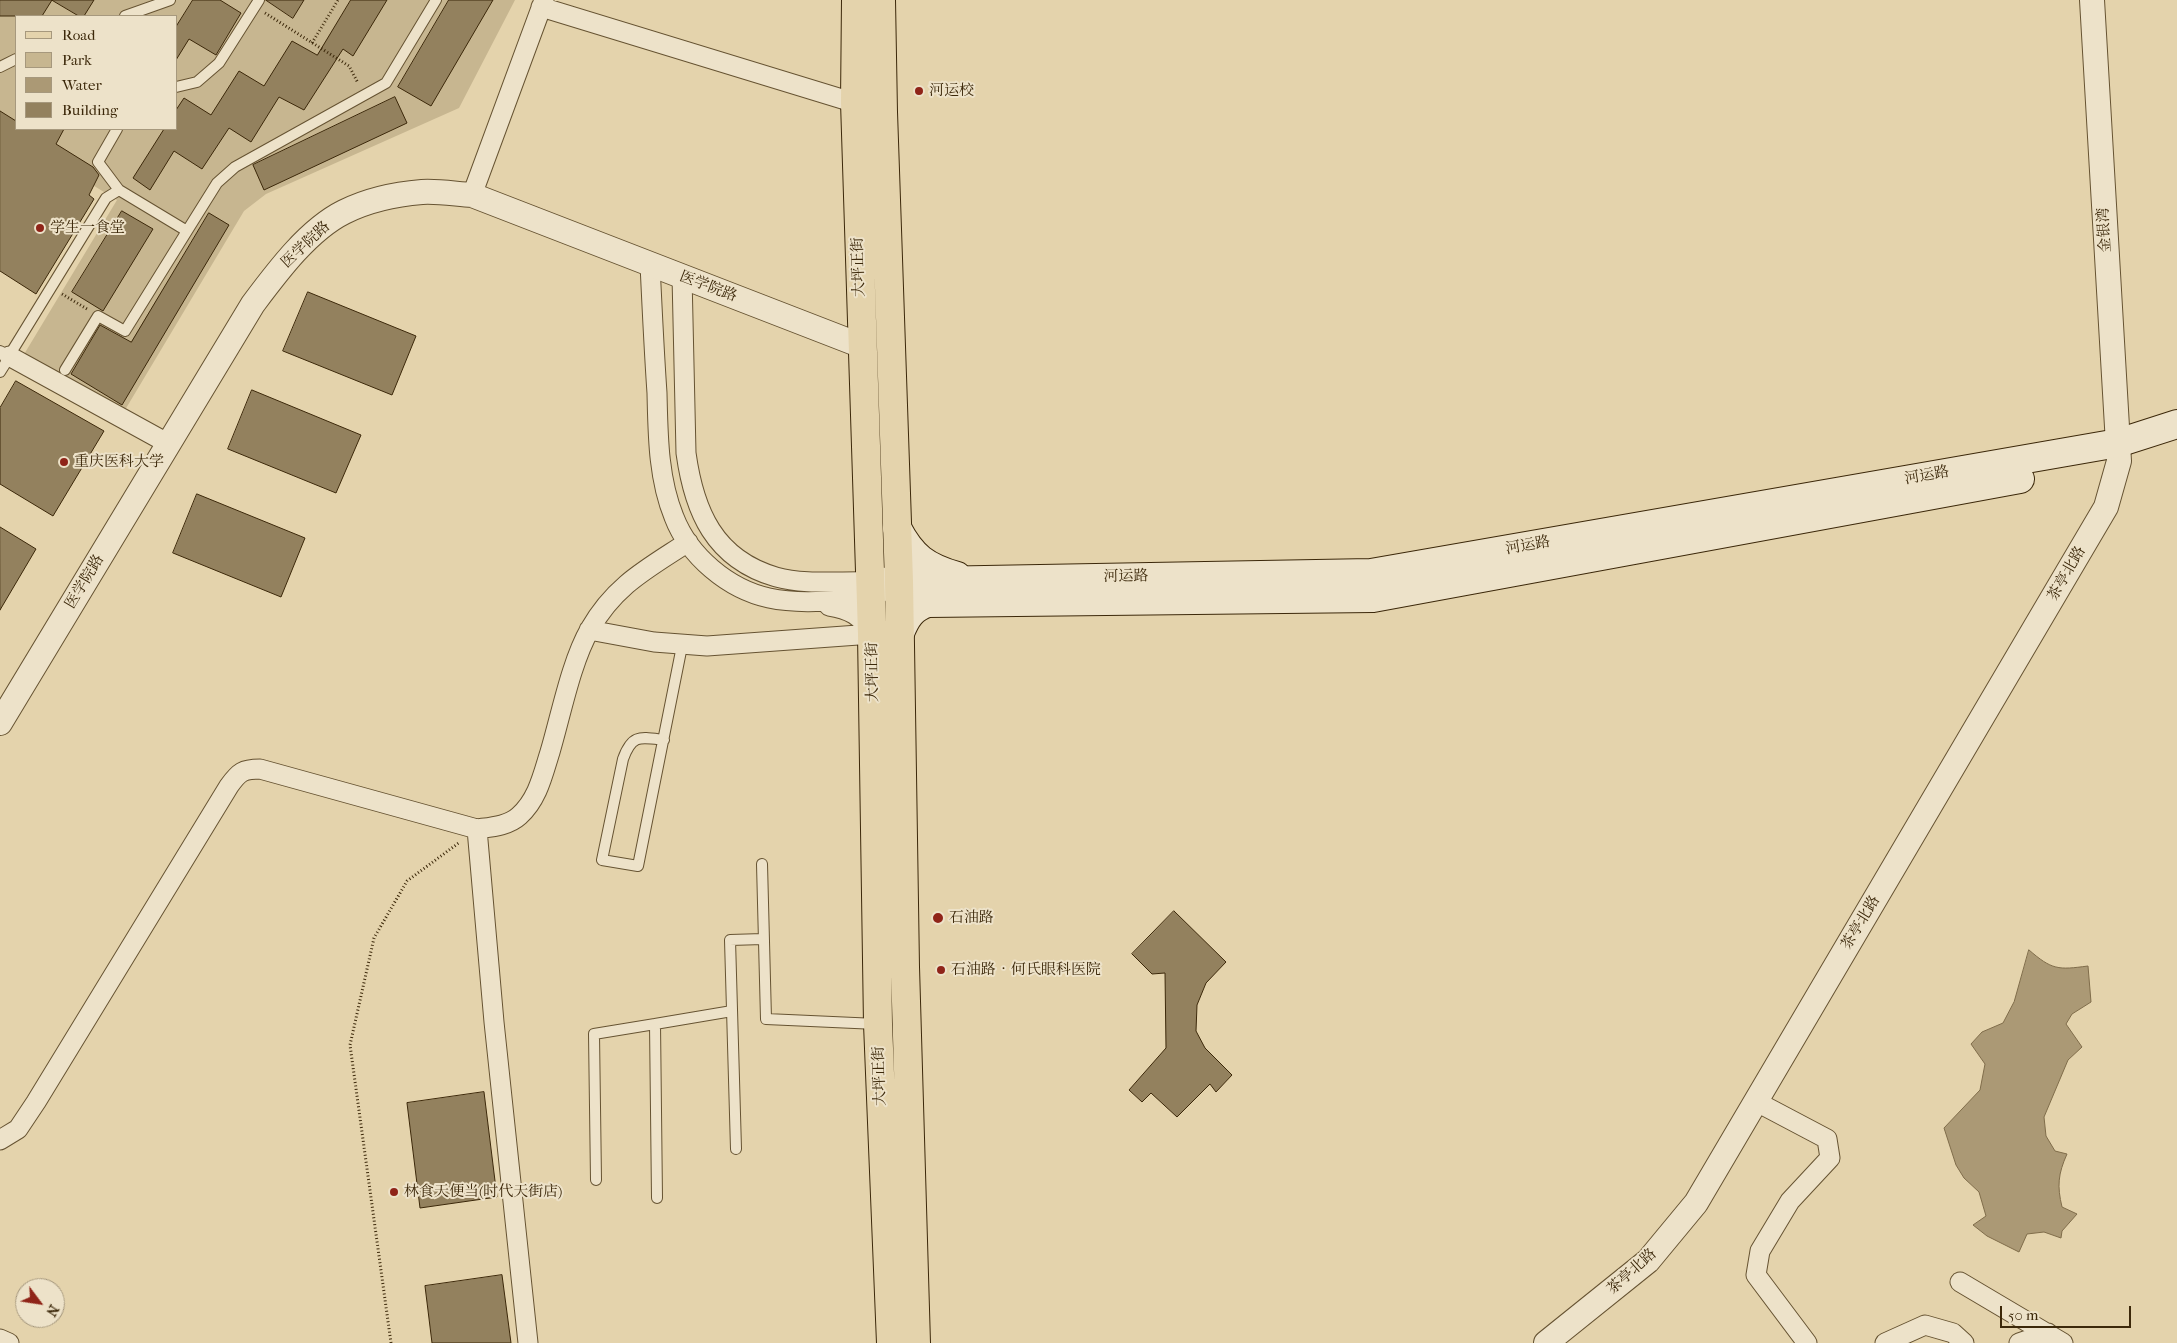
<!DOCTYPE html>
<html>
<head>
<meta charset="utf-8">
<style>
	body { margin:0 }
	#map { position:relative; width:2177px; height:1343px; overflow:hidden; background:#e4d3ac; font-family:"IM FELL French Canon",serif }
	canvas { display:block }
	.legend { position:absolute; left:15px; top:15px; width:162px; height:115px; box-sizing:border-box; background:#ede2c9; border:1px solid #a6987d; margin:0; padding:6px 9px; list-style:none; font-size:15px; color:#3c280a }
	.legend li { display:flex; align-items:center; gap:10px; height:25px }
	.legend b { width:25px; border:1px solid #a6987d }
	.north { position:absolute; left:15px; top:1278px; width:50px; height:50px; box-sizing:border-box; background:#ede2c9; border:1px solid #a6987d; border-radius:50%; rotate:121deg; font-size:14px; font-weight:700; line-height:20px; text-align:center; color:#3c280a }
	.north::after { content:''; display:block; margin:auto; width:18px; height:22px; background:#8f2418; clip-path:polygon(50% 0,100% 100%,50% 72%,0 100%) }
	.scale { position:absolute; left:2000px; top:1306px; width:131px; height:22px; box-sizing:border-box; border:2px solid #3c280a; border-top:0; padding-left:6px; font-size:15px; line-height:18px; white-space:nowrap; color:#3c280a; -webkit-text-stroke:4px #ede2c9; paint-order:stroke }
</style>
</head>
<body>
<div id="map">
<canvas width="2177" height="1343"></canvas>
<ul class="legend">
<li><b style="height:6px;background:#e4d3ac"></b>Road</li>
<li><b style="height:14px;background:#c7b690"></b>Park</li>
<li><b style="height:14px;background:#ab9975"></b>Water</li>
<li><b style="height:14px;background:#93815e"></b>Building</li>
</ul>
<div class="north">N</div>
<div class="scale">50 m</div>
</div>
<script>
const ctx = document.querySelector('canvas').getContext('2d');
ctx.lineJoin = 'round';
function fill(path, color) { ctx.fillStyle = color; ctx.fill(path, 'evenodd'); }
function stroke(path, color, width, dash) { ctx.strokeStyle = color; ctx.lineWidth = width; ctx.lineCap = dash ? 'butt' : 'round'; ctx.setLineDash(dash || []); ctx.stroke(path); }
function write(font, color, halo, rows, align = 'center') {
  ctx.font = font + ' "IM FELL French Canon","Noto Serif SC",serif'; ctx.lineWidth = 4; ctx.setLineDash([]); ctx.textBaseline = 'middle'; ctx.strokeStyle = halo; ctx.fillStyle = color; for (const [text, x, y, turn = 0] of rows) {
    ctx.save(); ctx.translate(x, y); ctx.rotate((+turn || 0) * Math.PI / 180); ctx.textAlign = isNaN(turn) ? turn : align; if (halo) ctx.strokeText(text, 0, 0); ctx.fillText(text, 0, 0); ctx.restore();
  }
}
const green = new Path2D(`
	M 0,0 L 515,0 L 459,108 L 266,194 L 244,211 L 122,415 L 23,356 L 117,200 L 0,128 ZM 16,16 L 176,16 L 176,129 L 16,129 Z`);
const water = new Path2D(`
	M 2029,950 C 2052,970 2058,970 2088,966 L 2091,1002 L 2072,1014 L 2066,1024 L 2082,1047 L 2068,1060 L 2044,1117 L 2046,1136 L 2055,1151 L 2067,1154 C 2058,1174 2057,1186 2062,1207 L 2077,1214 L 2062,1231 L 2061,1238 L 2044,1232 L 2027,1234 L 2019,1252 L 1987,1236 L 1973,1225 L 1986,1216 L 1979,1192 L 1964,1178 L 1956,1165 L 1944,1128 L 1980,1090 L 1985,1064 L 1971,1044 L 1982,1032 L 2003,1023 L 2014,1002 Z`);
const building = new Path2D(`
	M 0,0 L 52,0 L 42,16 L 0,16 Z
	M 52,0 L 94,0 L 84,16 L 79,16 Z
	M 193,0 L 220,0 L 241,13 L 216,55 L 189,39 L 176,60 L 176,27 Z
	M 266,0 L 304,0 L 293,18 Z
	M 351,0 L 387,0 L 353,56 L 343,49 L 304,110 L 279,97 L 251,142 L 229,128 L 202,169 L 174,151 L 150,190 L 133,178 L 164,129 L 176,129 L 176,110 L 184,98 L 211,115 L 239,71 L 264,86 L 292,41 L 317,55 Z
	M 449,0 L 493,0 L 431,106 L 398,87 Z
	M 395,97 L 407,123 L 264,190 L 253,165 Z
	M 0,111 L 16,121 L 16,129 L 64,129 L 56,144 L 93,167 L 99,175 L 89,195 L 94,199 L 36,294 L 0,271 Z
	M 122,211 L 153,229 L 103,311 L 72,292 Z
	M 209,213 L 229,225 L 122,405 L 71,374 L 100,325 L 131,342 Z
	M 308,292 L 416,336 L 392,395 L 283,351 Z
	M 16,381 L 104,431 L 53,516 L 0,484 L 0,408 Z
	M 252,390 L 361,435 L 336,493 L 228,449 Z
	M 197,494 L 305,538 L 281,597 L 173,553 Z
	M 0,527 L 36,549 L 0,610 Z
	M 1174,911 L 1226,962 L 1206,983 L 1197,1005 L 1196,1031 L 1205,1048 L 1232,1075 L 1216,1092 L 1210,1084 L 1177,1117 L 1151,1093 L 1142,1102 L 1129,1090 L 1166,1048 L 1165,973 L 1152,974 L 1132,954 Z
	M 484,1092 L 497,1197 L 420,1208 L 407,1103 Z
	M 502,1275 L 511,1343 L 432,1343 L 425,1286 Z`);
const path = new Path2D(`
	M 265,13 L 349,66 L 358,83
	M 312,43 L 338,0
	M 62,294 L 87,309
	M 391,1343 L 350,1045 L 374,938 L 407,881 L 460,842`);
const service = new Path2D(`
	M 125,16 L 170,0
	M 0,67 L 16,59
	M 176,87 L 197,82 L 219,63 L 259,0
	M 117,129 L 98,162 L 119,190
	M 0,351 L 10,356 L 0,372
	M 9,356 L 106,198 L 119,190 L 187,231 L 217,183 L 235,167 L 386,83 L 436,0
	M 65,370 L 98,316 L 125,331 L 187,231
	M 664,740 C 640,737 632,734 623,759 L 602,860 L 638,866 L 682,646
	M 762,864 L 766,1019 L 877,1024
	M 736,1149 L 730,940 L 763,939
	M 596,1180 L 594,1034 L 655,1024
	M 657,1198 L 655,1024 L 732,1011`);
const minor = new Path2D(`
	M 541,7 L 865,106
	M 472,195 L 544,0
	M 650,264 C 652,307 654,350 657,393 C 658,434 658,478 674,517 C 689,556 728,589 769,598 C 802,605 838,600 871,599 L 879,594
	M 682,276 L 686,453 C 694,511 714,559 776,577 C 803,585 841,581 870,582
	M 9,356 L 169,444
	M 589,630 L 654,642 L 707,646 L 872,634 C 861,616 850,609 829,606
	M 1755,1101 L 1827,1139 L 1830,1158 L 1790,1201 L 1760,1251 L 1756,1275 L 1807,1343
	M 0,1140 L 18,1129 L 36,1102 L 229,786 C 239,772 243,769 260,769 L 477,829
	M 1960,1282 L 2063,1343
	M 0,1339 L 9,1343
	M 528,1343 L 494,1022 L 477,829 C 491,827 508,826 519,816 C 538,799 543,774 550,752 C 561,715 571,662 590,629 C 615,585 647,569 688,542
	M 1885,1343 L 1925,1325 L 1953,1333 L 1964,1343
	M 2019,1343 L 2048,1333`);
const tertiary = new Path2D(`
	M 0,723 L 253,304 C 277,272 308,230 344,212 C 368,200 397,194 422,192 C 438,191 456,194 472,195 L 862,346
	M 1546,1343 L 1648,1261 L 1696,1203 L 2106,507 L 2119,461 L 2092,0`);
const secondary = new Path2D(`
	M 897,528 C 912,557 926,567 957,576
	M 875,582 L 1371,573 L 2118,443 L 2177,424
	M 900,633 C 906,618 912,608 928,603 L 1373,598 L 2020,479`);
const primary = new Path2D(`
	M 856,0 L 855,102 L 872,634 L 878,1024 L 891,1343
	M 881,0 L 883,112 L 899,581 L 905,967 L 916,1343`);
const markers = [
	[919,91,5,"#8f2418"],
	[40,228,5,"#8f2418"],
	[64,462,5,"#8f2418"],
	[938,918,6,"#8f2418"],
	[941,970,5,"#8f2418"],
	[394,1192,5,"#8f2418"]
];
const poiNames = [
	["河运校",929,91],
	["学生一食堂",50,228],
	["重庆医科大学",74,462],
	["石油路",949,918],
	["石油路‧何氏眼科医院",951,970],
	["林食天便当(时代天街店)",404,1192]
];
const streetNames = [
	["金银湾",2105,230,-93],
	["医学院路",306,245,-43],
	["大坪正街",859,267,-92],
	["医学院路",708,287,21],
	["河运路",1927,476,-10],
	["河运路",1528,546,-10],
	["茶亭北路",2067,574,-60],
	["河运路",1126,577,-1],
	["医学院路",85,582,-59],
	["大坪正街",873,672,-91],
	["茶亭北路",1861,923,-59],
	["大坪正街",880,1076,-92],
	["茶亭北路",1632,1272,-42]
];
fill(green, '#c7b690');
fill(water, '#ab9975');
stroke(water, '#7f6c4a', 1);
fill(building, '#93815e');
stroke(building, '#3c280a', 1);
stroke(service, '#665332', 12);
stroke(minor, '#665332', 21);
stroke(tertiary, '#665332', 26);
stroke(secondary, '#3c280a', 30);
stroke(primary, '#3c280a', 30);
stroke(path, '#3c280a', 3, [1, 2.5]);
stroke(service, '#ede2c9', 10);
stroke(minor, '#ede2c9', 19);
stroke(tertiary, '#ede2c9', 24);
stroke(secondary, '#ede2c9', 28);
stroke(primary, '#e4d3ac', 28);
for (const [x, y, r, color] of markers) { const dot = new Path2D(); dot.arc(x, y, r, 0, 2 * Math.PI); ctx.fillStyle = color; ctx.fill(dot); stroke(dot, '#ede2c9', 2); }
write('15px', '#3c280a', '#ede2c9', poiNames, 'left');
write('15px', '#3c280a', '#ede2c9', streetNames);
</script>
</body>
</html>
